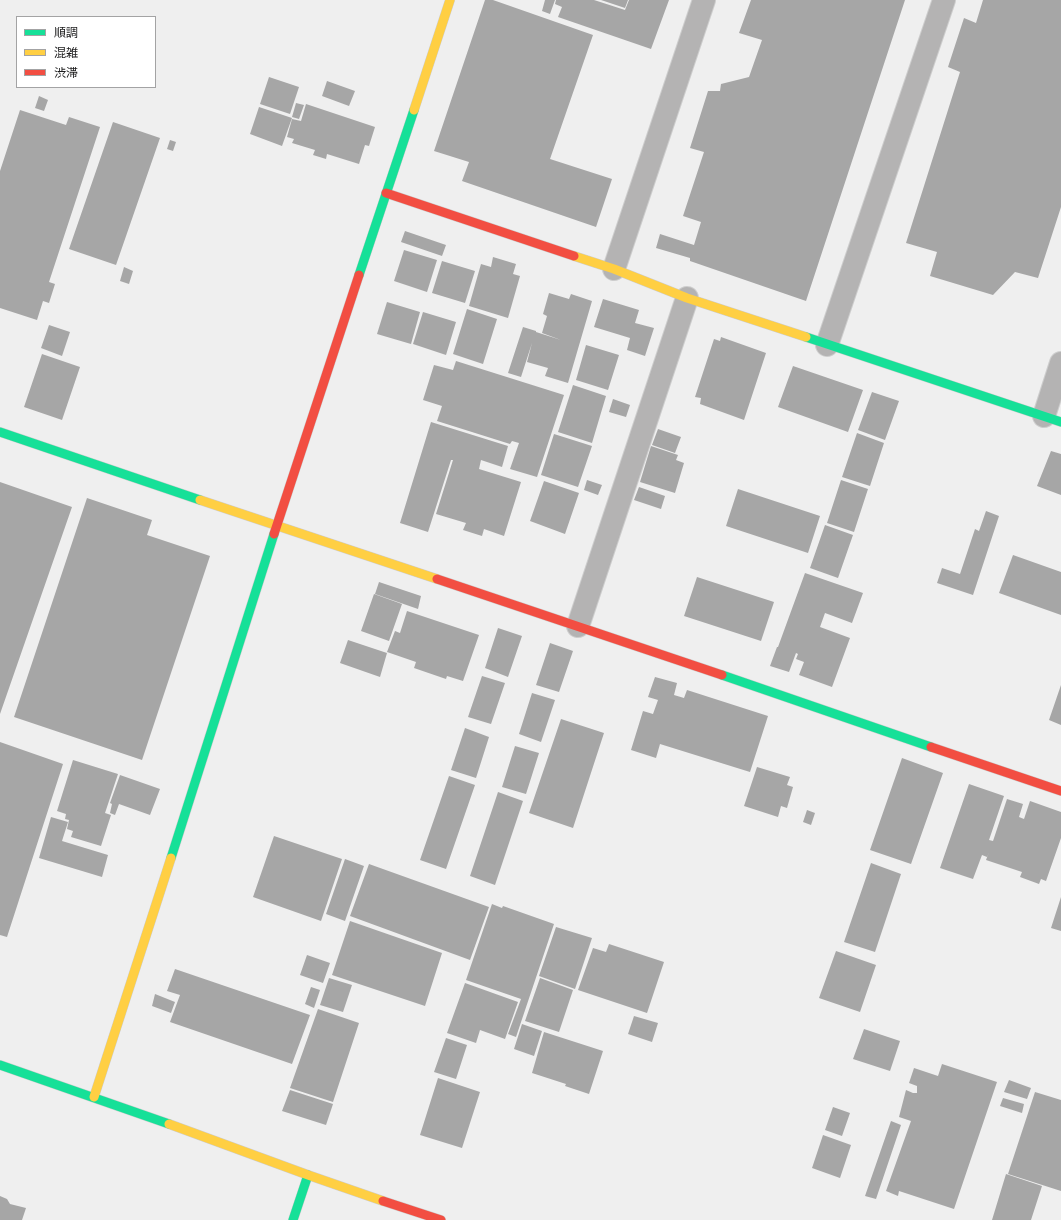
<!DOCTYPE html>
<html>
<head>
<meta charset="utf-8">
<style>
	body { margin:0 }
	#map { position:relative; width:1061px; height:1220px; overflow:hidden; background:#efefef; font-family:"Source Sans 3","Noto Sans JP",sans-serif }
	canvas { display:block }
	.legend { position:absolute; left:16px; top:16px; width:140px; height:72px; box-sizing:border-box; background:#fff; border:1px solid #a3a3a4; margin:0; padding:5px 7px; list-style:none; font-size:12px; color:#1a1a1b }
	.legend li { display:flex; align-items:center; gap:8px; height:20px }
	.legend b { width:20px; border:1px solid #a3a3a4 }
</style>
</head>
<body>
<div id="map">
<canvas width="1061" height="1220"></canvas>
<ul class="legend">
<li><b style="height:5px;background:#16e098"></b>順調</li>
<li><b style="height:5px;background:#ffcf43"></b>混雑</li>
<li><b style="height:5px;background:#f24e42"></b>渋滞</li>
</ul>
</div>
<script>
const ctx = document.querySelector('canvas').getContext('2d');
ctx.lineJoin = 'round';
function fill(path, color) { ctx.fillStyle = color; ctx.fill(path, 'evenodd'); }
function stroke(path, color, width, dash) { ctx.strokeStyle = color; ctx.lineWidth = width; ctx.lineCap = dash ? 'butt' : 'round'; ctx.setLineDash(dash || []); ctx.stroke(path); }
const building = new Path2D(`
	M 485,0 L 493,0 L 593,35 L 550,159 L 612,179 L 596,227 L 462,181 L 469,162 L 434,151 Z
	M 545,0 L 555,0 L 550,14 L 542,11 Z
	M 556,0 L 594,0 L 625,10 L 629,0 L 669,0 L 651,49 L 558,17 L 562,7 L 555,4 Z
	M 601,0 L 628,0 L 625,8 Z
	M 751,0 L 905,0 L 806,301 L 690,261 L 690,258 L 656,248 L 660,234 L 694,245 L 701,222 L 683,216 L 704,152 L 690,148 L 708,91 L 720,91 L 721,84 L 749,77 L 762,40 L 739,33 Z
	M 983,0 L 1061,0 L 1061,207 L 1038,278 L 1015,272 L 993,295 L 930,276 L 937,252 L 906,243 L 960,72 L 948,67 L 964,18 L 976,23 Z
	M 269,77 L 299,87 L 290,114 L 260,104 Z
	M 327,81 L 355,91 L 349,106 L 322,96 Z
	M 39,96 L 48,100 L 44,111 L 35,108 Z
	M 296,103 L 304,105 L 299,119 L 292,117 Z
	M 306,104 L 375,127 L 369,146 L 365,145 L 359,164 L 327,154 L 326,159 L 313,155 L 315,150 L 292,143 L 294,139 L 287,137 L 292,119 L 301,121 Z
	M 259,107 L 292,118 L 282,146 L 250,134 Z
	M 20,110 L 66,125 L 69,117 L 100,127 L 49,282 L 55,284 L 49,303 L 43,301 L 37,320 L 0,308 L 0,171 Z
	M 113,122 L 160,138 L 116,265 L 69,249 Z
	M 170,140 L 176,142 L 173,151 L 167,149 Z
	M 405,231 L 446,245 L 442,256 L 401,242 Z
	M 404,250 L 437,260 L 427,292 L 394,281 Z
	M 493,257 L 516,264 L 513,274 L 520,276 L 508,318 L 469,306 L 481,264 L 491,267 Z
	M 442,261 L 475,271 L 465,303 L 432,293 Z
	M 124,267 L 133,271 L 129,284 L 120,281 Z
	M 549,293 L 569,299 L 571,294 L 592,301 L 568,383 L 545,376 L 548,368 L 527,362 L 532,343 L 521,377 L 508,373 L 523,327 L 536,331 L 536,332 L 561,340 L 542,333 L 547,316 L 543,314 Z
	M 603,299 L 639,310 L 635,323 L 654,328 L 645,356 L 627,350 L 630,338 L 594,327 Z
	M 387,302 L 420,312 L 411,344 L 377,334 Z
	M 467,309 L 497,319 L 483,364 L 453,354 Z
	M 423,312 L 456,322 L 446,355 L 413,344 Z
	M 49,325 L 70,332 L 62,356 L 41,348 Z
	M 721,337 L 766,353 L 744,420 L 700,404 L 701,398 L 695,397 L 714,339 L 720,341 Z
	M 586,345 L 619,355 L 608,390 L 576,380 Z
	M 42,354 L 80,367 L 62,420 L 24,407 Z
	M 456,361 L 564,395 L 537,477 L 510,469 L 519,443 L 512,441 L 510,444 L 437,421 L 442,406 L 423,400 L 434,365 L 453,370 Z
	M 793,366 L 863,390 L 848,432 L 778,407 Z
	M 573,385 L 606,396 L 592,443 L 558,432 Z
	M 872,392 L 899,401 L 885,440 L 858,430 Z
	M 613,399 L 630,405 L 626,417 L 609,412 Z
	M 431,422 L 508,446 L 502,467 L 481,460 L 479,469 L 521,482 L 504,536 L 484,529 L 482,536 L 463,530 L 466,523 L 436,514 L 453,460 L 451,460 L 428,532 L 400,523 Z
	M 658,429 L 681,437 L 675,453 L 652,445 Z
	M 857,433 L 884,443 L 870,486 L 842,477 Z
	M 554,434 L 592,446 L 578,487 L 541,475 Z
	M 651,446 L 678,455 L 676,460 L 684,463 L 675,493 L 640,482 Z
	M 1051,451 L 1061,454 L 1061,495 L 1037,486 Z
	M 587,480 L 602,485 L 598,495 L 584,490 Z
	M 841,480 L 868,489 L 854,532 L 827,523 Z
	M 544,481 L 579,493 L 565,534 L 530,521 Z
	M 0,482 L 72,507 L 0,714 Z
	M 639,487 L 665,496 L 661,509 L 634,500 Z
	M 738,489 L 820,516 L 808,553 L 726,526 Z
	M 87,498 L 152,520 L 147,535 L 210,556 L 142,760 L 14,717 Z
	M 986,511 L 999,516 L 973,595 L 937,583 L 942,568 L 960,574 L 975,529 L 979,531 Z
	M 825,525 L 853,535 L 838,578 L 810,568 Z
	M 1013,555 L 1061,572 L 1061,615 L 999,593 Z
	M 805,573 L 863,593 L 852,623 L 825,613 L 820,627 L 850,638 L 832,687 L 799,675 L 804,662 L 796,659 L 798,654 L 796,653 L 789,672 L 770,666 L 777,647 L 778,647 Z
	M 697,577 L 774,602 L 761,641 L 684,616 Z
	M 379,582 L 421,596 L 418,609 L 375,594 Z
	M 374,594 L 402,604 L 389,641 L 361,631 Z
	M 407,611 L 479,635 L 463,681 L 447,676 L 446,679 L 414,668 L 416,662 L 387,652 L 395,631 L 400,633 Z
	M 498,628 L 522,636 L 508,677 L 485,668 Z
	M 348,640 L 387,653 L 380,677 L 340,663 Z
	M 550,643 L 573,651 L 559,692 L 536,685 Z
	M 482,676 L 505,683 L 491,724 L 468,717 Z
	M 655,677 L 677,683 L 674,695 L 684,698 L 687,690 L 768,716 L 750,772 L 660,744 L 656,758 L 631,750 L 643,711 L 653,714 L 658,700 L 648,697 Z
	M 1061,685 L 1061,725 L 1049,720 Z
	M 532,693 L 555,700 L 541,742 L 519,734 Z
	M 561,719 L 604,733 L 573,828 L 529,813 Z
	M 465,728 L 489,737 L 476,778 L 451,770 Z
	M 0,742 L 63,764 L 7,937 L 0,935 Z
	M 515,746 L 539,753 L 526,794 L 502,787 Z
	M 902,758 L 943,773 L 911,864 L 870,850 Z
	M 73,760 L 118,774 L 105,813 L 111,815 L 101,846 L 71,837 L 73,831 L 67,829 L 69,820 L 65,819 L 66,814 L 57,811 Z
	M 757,767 L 790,777 L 787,785 L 793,787 L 787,808 L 781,806 L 778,817 L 744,806 Z
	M 120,775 L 160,789 L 150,815 L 119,804 L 115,815 L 110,813 L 112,804 L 110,803 Z
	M 449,776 L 475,785 L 446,869 L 420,860 Z
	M 969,784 L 1004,796 L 989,840 L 993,841 L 1007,799 L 1023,804 L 1019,817 L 1024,819 L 1030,801 L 1061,812 L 1061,838 L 1046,881 L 1041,879 L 1039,884 L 1020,877 L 1022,872 L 986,860 L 989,852 L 987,857 L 982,855 L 973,879 L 940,868 Z
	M 498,792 L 523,801 L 495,885 L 470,876 Z
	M 807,810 L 815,813 L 811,825 L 803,822 Z
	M 51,817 L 68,822 L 62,841 L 108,855 L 102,877 L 39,858 Z
	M 274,836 L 342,859 L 321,921 L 253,897 Z
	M 345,859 L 364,866 L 345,921 L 326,914 Z
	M 871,863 L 901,874 L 875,952 L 844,942 Z
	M 369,864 L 489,907 L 470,960 L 350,916 Z
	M 1061,897 L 1061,931 L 1051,928 Z
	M 492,904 L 502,908 L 503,906 L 554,924 L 516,1037 L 508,1034 L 521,999 L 466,980 Z
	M 350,921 L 442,953 L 425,1006 L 332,975 Z
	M 556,927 L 592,938 L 575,989 L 539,976 Z
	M 609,944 L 664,962 L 647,1013 L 578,990 L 593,948 L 606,952 Z
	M 836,951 L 876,965 L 860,1012 L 819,998 Z
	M 307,955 L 330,963 L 323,983 L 300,975 Z
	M 175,969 L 310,1015 L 292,1064 L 170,1022 L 180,995 L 167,991 Z
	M 329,978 L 352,985 L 343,1012 L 320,1005 Z
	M 540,978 L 573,990 L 559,1032 L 525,1021 Z
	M 465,983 L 518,1002 L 505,1039 L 480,1030 L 476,1043 L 447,1033 Z
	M 311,987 L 320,990 L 314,1008 L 305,1004 Z
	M 155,994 L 175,1002 L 171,1013 L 152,1006 Z
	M 318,1009 L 359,1023 L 333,1102 L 290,1088 Z
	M 634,1016 L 658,1023 L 652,1042 L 628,1034 Z
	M 522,1024 L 542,1031 L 534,1056 L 514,1049 Z
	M 864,1029 L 900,1041 L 890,1071 L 853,1059 Z
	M 544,1032 L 603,1051 L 589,1094 L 565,1086 L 566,1084 L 532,1073 Z
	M 446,1038 L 467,1045 L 456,1079 L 434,1072 Z
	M 942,1064 L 997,1082 L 954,1209 L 899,1191 L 898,1196 L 886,1191 L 911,1121 L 899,1117 L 906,1090 L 913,1093 L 917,1093 L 917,1086 L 909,1083 L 914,1068 L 938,1076 Z
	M 438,1078 L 480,1092 L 462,1148 L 420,1135 Z
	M 1009,1080 L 1031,1088 L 1027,1099 L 1004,1092 Z
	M 290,1090 L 333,1104 L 326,1125 L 282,1111 Z
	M 1035,1092 L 1061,1100 L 1061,1191 L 1008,1174 Z
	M 1003,1098 L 1024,1104 L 1022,1113 L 1000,1106 Z
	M 833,1107 L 850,1113 L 842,1136 L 825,1130 Z
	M 891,1121 L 901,1125 L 876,1199 L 865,1196 Z
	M 823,1135 L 851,1145 L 840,1178 L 812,1168 Z
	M 1006,1174 L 1042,1186 L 1031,1220 L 992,1220 Z
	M 0,1196 L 7,1199 L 10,1204 L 26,1208 L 22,1220 L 0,1220 Z`);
const street = new Path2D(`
	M 614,269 L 704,0
	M 827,345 L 944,0
	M 1044,416 L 1061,363
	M 578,626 L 687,298`);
const fast = new Path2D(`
	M 359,275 L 414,110
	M 806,337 L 1061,422
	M 0,432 L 200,500
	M 722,675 L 931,747
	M 171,858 L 274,534
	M 0,1065 L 169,1124
	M 293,1220 L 308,1175`);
const slow = new Path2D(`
	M 414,110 L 450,0
	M 574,256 L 614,269 L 687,298 L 806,337
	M 200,500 L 437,579
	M 94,1097 L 171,858
	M 169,1124 L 308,1175 L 383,1201`);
const jam = new Path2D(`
	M 386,193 L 574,256
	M 274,534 L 359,275
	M 437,579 L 722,675
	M 931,747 L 1061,791
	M 383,1201 L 441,1220`);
fill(building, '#a6a6a6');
stroke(street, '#cdcdcd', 24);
stroke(fast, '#cdcdcd', 10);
stroke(slow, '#cdcdcd', 10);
stroke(jam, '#cdcdcd', 10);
stroke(street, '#b4b3b3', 22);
stroke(fast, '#16e098', 9);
stroke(slow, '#ffcf43', 9);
stroke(jam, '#f24e42', 9);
</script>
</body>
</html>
